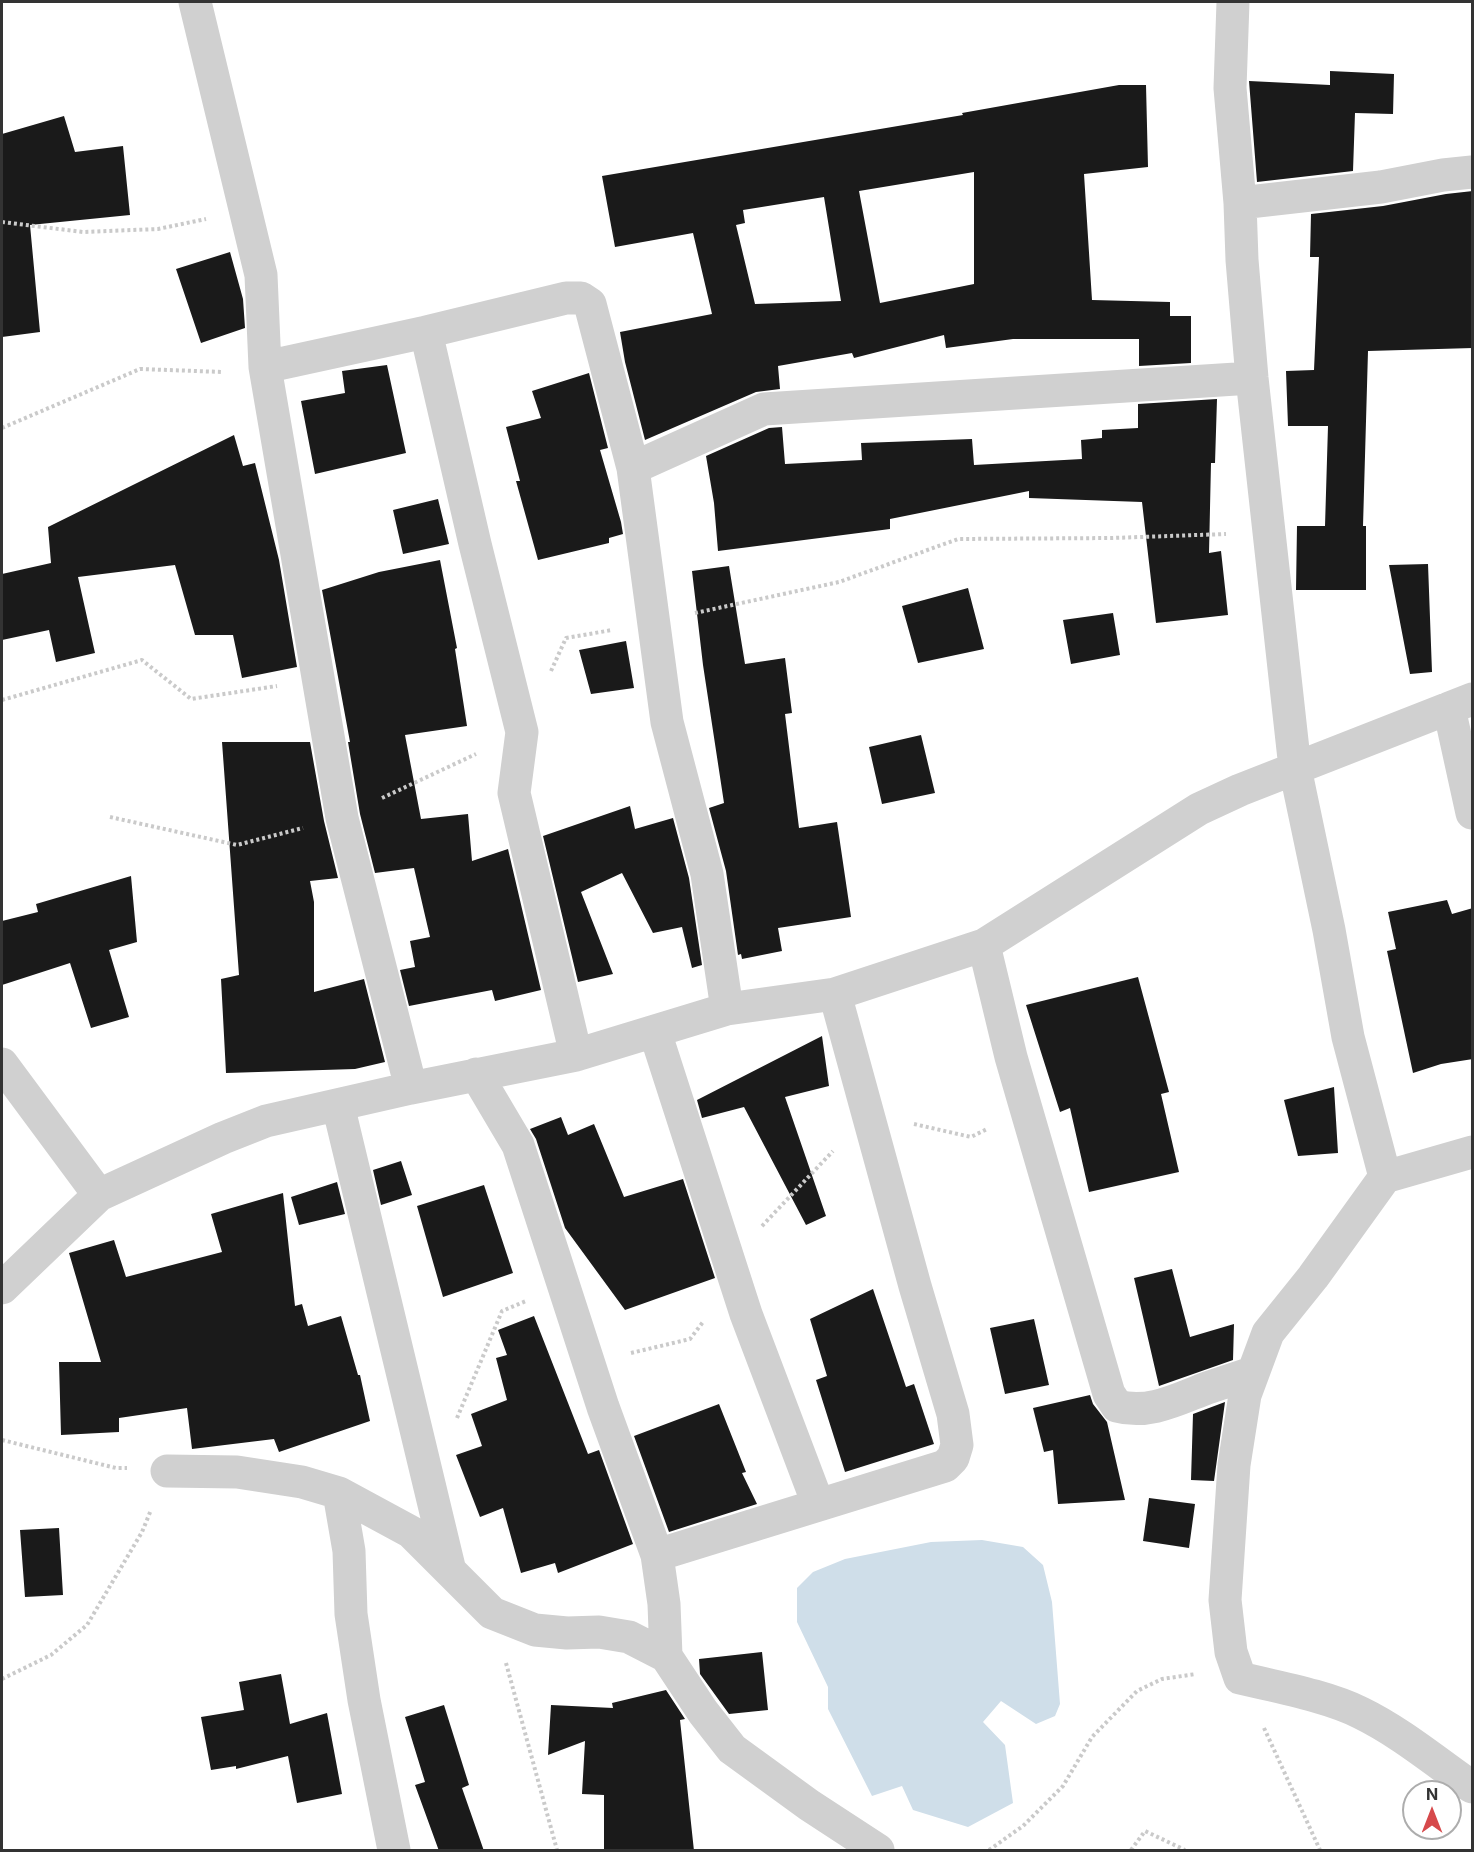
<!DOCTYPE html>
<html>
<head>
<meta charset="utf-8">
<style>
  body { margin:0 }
  #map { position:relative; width:1474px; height:1852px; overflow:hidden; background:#fff; font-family:Inter,sans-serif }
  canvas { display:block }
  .frame { position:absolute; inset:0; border:3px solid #333; pointer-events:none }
  .north { position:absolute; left:1402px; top:1780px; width:60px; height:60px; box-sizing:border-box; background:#fff; border:2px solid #adadad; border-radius:50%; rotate:0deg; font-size:16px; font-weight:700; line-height:24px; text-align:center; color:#333 }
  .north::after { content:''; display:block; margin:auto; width:21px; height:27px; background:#d6494b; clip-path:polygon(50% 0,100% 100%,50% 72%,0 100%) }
</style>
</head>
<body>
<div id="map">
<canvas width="1474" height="1852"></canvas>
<div class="frame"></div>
<div class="north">N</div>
</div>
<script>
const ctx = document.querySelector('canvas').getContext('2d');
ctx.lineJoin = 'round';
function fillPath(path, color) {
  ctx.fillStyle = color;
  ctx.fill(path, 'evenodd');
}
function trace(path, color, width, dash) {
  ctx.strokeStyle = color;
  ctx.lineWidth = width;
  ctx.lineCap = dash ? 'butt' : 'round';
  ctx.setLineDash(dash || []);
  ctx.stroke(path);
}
const water = new Path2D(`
  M 982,1540 L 1023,1547 L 1043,1565 L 1052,1602 L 1060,1704 L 1055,1716 L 1036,1724 L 1001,1701 L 983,1722 L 1005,1745 L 1013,1803 L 968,1827 L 913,1810 L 902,1786 L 872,1796 L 828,1709 L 828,1687 L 797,1622 L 797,1588 L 813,1572 L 845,1559 L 931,1542 Z`);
const building = new Path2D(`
  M 1330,71 L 1394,74 L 1393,114 L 1355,113 L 1353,171 L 1257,182 L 1249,81 L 1330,85 Z
  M 1119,85 L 1146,85 L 1148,167 L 1084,174 L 1092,300 L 1170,302 L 1170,316 L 1191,316 L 1191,363 L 1139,366 L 1139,339 L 1013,339 L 946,348 L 944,335 L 854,358 L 852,353 L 778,366 L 780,389 L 756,392 L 645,440 L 625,362 L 620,332 L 712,314 L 693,233 L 615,247 L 602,176 L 963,115 L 962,113 ZM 974,172 L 974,284 L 880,303 L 859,191 ZM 824,197 L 841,301 L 755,304 L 736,225 L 745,223 L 743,210 Z
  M 64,116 L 75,152 L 123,146 L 130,215 L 30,225 L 40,332 L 2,337 L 2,134 Z
  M 1473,191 L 1473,348 L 1368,351 L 1363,526 L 1366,526 L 1366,590 L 1296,590 L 1297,526 L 1325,526 L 1328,426 L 1288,426 L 1286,371 L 1314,370 L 1319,257 L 1310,257 L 1311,214 L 1383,206 L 1446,194 Z
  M 230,252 L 243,299 L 245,328 L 201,343 L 176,269 Z
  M 387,365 L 406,453 L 315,474 L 301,401 L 345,393 L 342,371 Z
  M 589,373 L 608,448 L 600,450 L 621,522 L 623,534 L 609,538 L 609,543 L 538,560 L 516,481 L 520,481 L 506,427 L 541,418 L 532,391 Z
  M 1217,399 L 1215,463 L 1211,463 L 1209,553 L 1221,551 L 1228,615 L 1156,623 L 1142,502 L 1029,498 L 1029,491 L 890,519 L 890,529 L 718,551 L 714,503 L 706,456 L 769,428 L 782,427 L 785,464 L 862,460 L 861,443 L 972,439 L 974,465 L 1082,459 L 1081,440 L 1102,438 L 1102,430 L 1138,428 L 1138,404 Z
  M 234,435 L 243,466 L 255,463 L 279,560 L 297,667 L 242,678 L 233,635 L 195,635 L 175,565 L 78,577 L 95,653 L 56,662 L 49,630 L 2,640 L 2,574 L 51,563 L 48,527 Z
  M 438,499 L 449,544 L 403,554 L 393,510 Z
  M 440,560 L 457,648 L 455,649 L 467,726 L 405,735 L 421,819 L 468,814 L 472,861 L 508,849 L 541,990 L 495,1001 L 492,990 L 409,1006 L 400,970 L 415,967 L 410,941 L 430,937 L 414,868 L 375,873 L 360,814 L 348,742 L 350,742 L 322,590 L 379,572 Z
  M 1428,564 L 1432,672 L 1410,674 L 1389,565 Z
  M 729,566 L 745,664 L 785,658 L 792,713 L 785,714 L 799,828 L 837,822 L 851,917 L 778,928 L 782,951 L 742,959 L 741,954 L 738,955 L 726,871 L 709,808 L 724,803 L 703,665 L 692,571 Z
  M 968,588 L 984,649 L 918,663 L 902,606 Z
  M 1113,613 L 1120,655 L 1071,664 L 1063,620 Z
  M 626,641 L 634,688 L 591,694 L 579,650 Z
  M 921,735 L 935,793 L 882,804 L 869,747 Z
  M 222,742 L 310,742 L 324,821 L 338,878 L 310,881 L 314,902 L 314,992 L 364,979 L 385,1062 L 355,1069 L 226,1073 L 221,979 L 239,975 Z
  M 630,806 L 635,829 L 673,818 L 689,878 L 702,965 L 692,968 L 682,927 L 653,933 L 622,873 L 581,892 L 613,974 L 578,982 L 543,836 Z
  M 131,876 L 137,942 L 109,950 L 129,1017 L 91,1028 L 70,963 L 2,985 L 2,921 L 38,912 L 36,904 Z
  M 1447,900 L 1452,914 L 1473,908 L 1473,1059 L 1441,1064 L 1413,1073 L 1387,951 L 1396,949 L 1388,912 Z
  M 1138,977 L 1169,1092 L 1161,1094 L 1179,1172 L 1089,1192 L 1070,1108 L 1060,1112 L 1026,1005 Z
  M 822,1036 L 829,1086 L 785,1097 L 826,1216 L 806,1225 L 744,1107 L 702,1118 L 697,1100 Z
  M 1334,1087 L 1338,1153 L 1298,1156 L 1284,1100 Z
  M 561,1117 L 568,1135 L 594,1124 L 624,1197 L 683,1179 L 715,1278 L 625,1310 L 565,1228 L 536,1139 L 530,1129 Z
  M 401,1161 L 412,1195 L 381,1205 L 373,1170 Z
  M 337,1182 L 345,1214 L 299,1225 L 291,1197 Z
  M 484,1185 L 513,1273 L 443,1297 L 417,1206 Z
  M 283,1193 L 295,1306 L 302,1304 L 308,1326 L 341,1316 L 358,1375 L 360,1375 L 370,1421 L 279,1452 L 274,1439 L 192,1449 L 187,1408 L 119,1418 L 119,1432 L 61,1435 L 59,1362 L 101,1362 L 69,1253 L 114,1240 L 126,1277 L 222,1252 L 211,1214 Z
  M 1172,1269 L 1190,1337 L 1234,1324 L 1233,1360 L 1159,1386 L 1134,1278 Z
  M 873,1289 L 906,1387 L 914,1384 L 934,1444 L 845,1472 L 816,1380 L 827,1376 L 810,1319 Z
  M 534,1316 L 588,1454 L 599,1450 L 633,1544 L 558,1573 L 555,1563 L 521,1573 L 503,1508 L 480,1517 L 456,1455 L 482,1446 L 471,1414 L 507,1400 L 496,1358 L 507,1355 L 498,1330 Z
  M 1034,1319 L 1049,1385 L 1005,1394 L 990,1328 Z
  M 1090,1395 L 1093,1404 L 1107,1422 L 1125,1500 L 1058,1504 L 1053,1450 L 1044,1452 L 1033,1408 Z
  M 1225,1402 L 1214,1481 L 1191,1480 L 1193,1414 Z
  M 719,1404 L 746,1472 L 742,1473 L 757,1504 L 669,1532 L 634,1436 Z
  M 1149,1498 L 1195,1504 L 1189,1548 L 1143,1541 Z
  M 59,1528 L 63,1595 L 25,1597 L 20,1530 Z
  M 762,1652 L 768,1710 L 729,1714 L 700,1674 L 699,1659 Z
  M 281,1674 L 290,1724 L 327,1713 L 342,1794 L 297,1803 L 288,1756 L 236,1769 L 236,1766 L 211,1770 L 201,1717 L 244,1710 L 239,1682 Z
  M 666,1690 L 685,1719 L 680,1720 L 694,1851 L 604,1851 L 604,1795 L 582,1794 L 585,1741 L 548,1755 L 551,1705 L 613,1708 L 612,1703 Z
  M 444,1705 L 469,1785 L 462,1788 L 484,1851 L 439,1851 L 415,1785 L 425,1782 L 405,1717 Z`);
const path = new Path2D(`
  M 2,222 L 83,232 L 158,229 L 206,219
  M 2,428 L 140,369 L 223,372
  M 695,613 L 839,582 L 958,539 L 1112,538 L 1226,534
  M 551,671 L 566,638 L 612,630
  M 2,700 L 142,660 L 191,699 L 277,686
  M 382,798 L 476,754
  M 110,817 L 237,845 L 303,828
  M 914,1124 L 971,1137 L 987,1129
  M 762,1226 L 833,1151
  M 631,1353 L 690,1339 L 703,1322
  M 457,1418 L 502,1311 L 526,1301
  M 2,1440 L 116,1468 L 127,1468
  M 506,1663 L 557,1850
  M 2,1679 L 51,1655 L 87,1625 L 142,1532 L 151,1510
  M 1264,1728 L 1320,1850
  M 989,1850 L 1023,1826 L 1063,1786 L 1092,1737 L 1137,1691 L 1162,1679 L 1196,1674
  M 1131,1850 L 1145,1831 L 1185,1850`);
const minor = new Path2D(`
  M 195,2 L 261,275 L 265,367 L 342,818 L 411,1088
  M 1233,2 L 1230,88 L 1240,203 L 1242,260 L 1252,378 L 1295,768 L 1329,930 L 1348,1037 L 1385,1177
  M 1240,203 L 1381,187 L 1443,175 L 1472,172
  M 426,332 L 566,298 L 581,298 L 590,304 L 633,468 L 764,409 L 1252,378
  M 265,367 L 426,332 L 475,544 L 522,732 L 514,793 L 576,1055
  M 633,468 L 667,722 L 707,874 L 727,1009
  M 1449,708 L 1472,813
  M 984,945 L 1011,1057 L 1109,1394 L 1117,1406 C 1149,1415 1178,1399 1207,1388 C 1222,1383 1237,1378 1252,1373
  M 655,1032 L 746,1314 L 818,1504
  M 2,1064 L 99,1195
  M 476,1074 L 518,1145 L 603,1407 L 657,1555 L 664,1604 L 666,1656
  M 338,1105 L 450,1571
  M 1472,1152 L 1385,1177 L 1313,1277 L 1268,1333 L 1245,1395 L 1234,1465 L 1225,1600 L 1231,1652 L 1240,1678 C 1277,1687 1327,1696 1361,1713 C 1400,1732 1436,1762 1472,1787
  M 2,1288 L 99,1195 L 223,1138 L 266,1121 L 411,1088 L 576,1055 L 727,1009 L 835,994 L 984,945 L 1199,809 L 1240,790 L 1472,699
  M 167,1471 L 237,1472 L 302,1482 L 339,1493 L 349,1551 L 351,1614 L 364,1700 L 394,1850
  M 339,1493 L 411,1532 L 492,1613 L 535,1630 L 567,1633 L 599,1632 L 629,1637 L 666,1656 L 703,1712 L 732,1749 L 809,1805 L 878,1850
  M 657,1555 L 945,1466 L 953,1458 L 957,1445 L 953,1414 L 915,1286 L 835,994`);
fillPath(water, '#cfdee9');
fillPath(building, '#1a1a1a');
trace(path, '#cacaca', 4, [3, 3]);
trace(minor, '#d0d0d0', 33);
</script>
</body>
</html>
